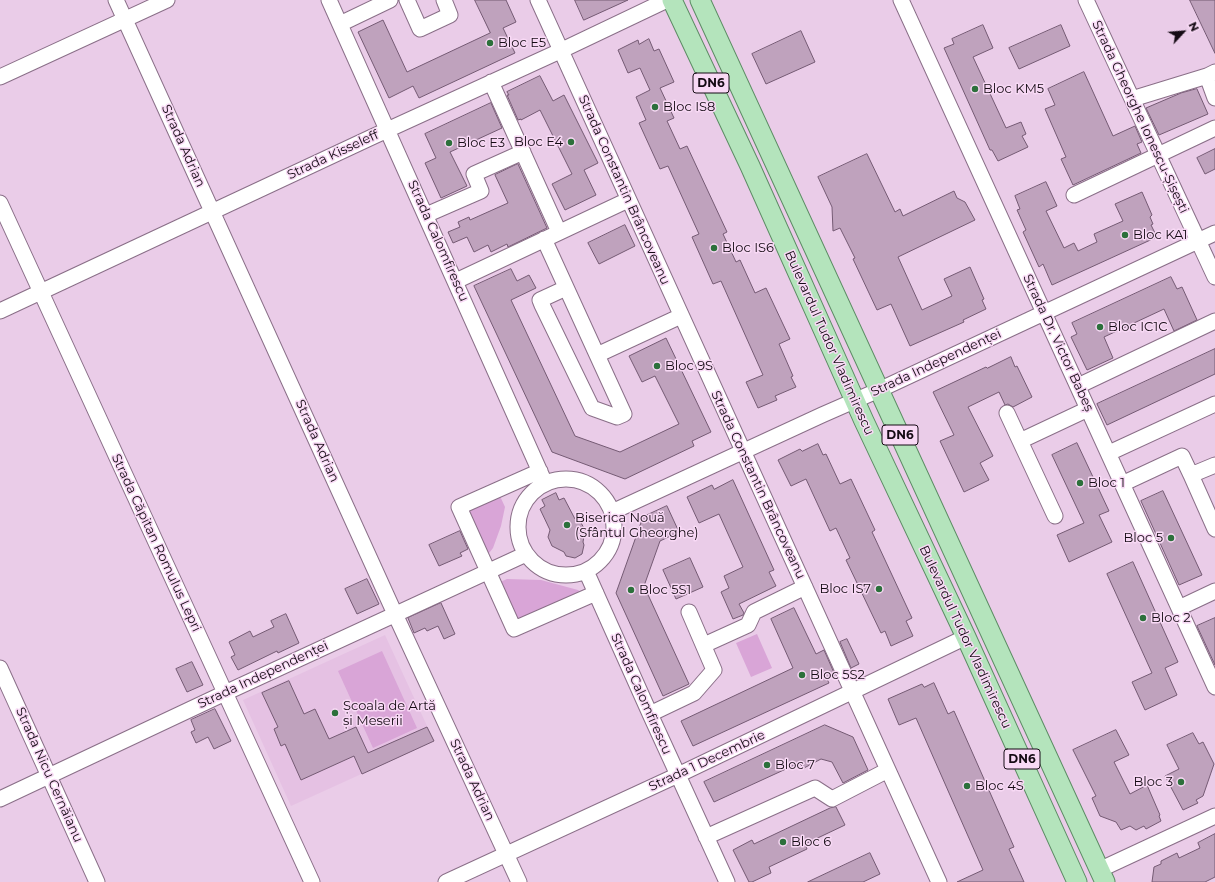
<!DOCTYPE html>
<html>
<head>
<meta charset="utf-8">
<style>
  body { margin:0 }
  #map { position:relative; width:1215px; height:882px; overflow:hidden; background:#eacce8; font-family:Montserrat,sans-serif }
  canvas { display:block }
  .north { position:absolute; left:1163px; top:12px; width:40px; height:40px; -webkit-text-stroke:3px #f8d9f5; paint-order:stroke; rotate:64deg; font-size:11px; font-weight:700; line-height:16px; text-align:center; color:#150b14 }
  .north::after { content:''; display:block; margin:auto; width:14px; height:18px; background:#150b14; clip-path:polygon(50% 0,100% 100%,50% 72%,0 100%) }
</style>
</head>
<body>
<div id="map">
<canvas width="1215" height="882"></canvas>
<div class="north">N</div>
</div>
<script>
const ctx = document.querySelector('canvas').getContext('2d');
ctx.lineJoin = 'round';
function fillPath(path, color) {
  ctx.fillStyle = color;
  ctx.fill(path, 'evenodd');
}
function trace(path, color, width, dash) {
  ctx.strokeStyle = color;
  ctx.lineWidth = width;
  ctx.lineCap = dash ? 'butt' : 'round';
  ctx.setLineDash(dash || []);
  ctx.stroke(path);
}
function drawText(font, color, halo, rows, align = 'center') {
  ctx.font = font + ' Montserrat,sans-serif';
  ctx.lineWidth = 3;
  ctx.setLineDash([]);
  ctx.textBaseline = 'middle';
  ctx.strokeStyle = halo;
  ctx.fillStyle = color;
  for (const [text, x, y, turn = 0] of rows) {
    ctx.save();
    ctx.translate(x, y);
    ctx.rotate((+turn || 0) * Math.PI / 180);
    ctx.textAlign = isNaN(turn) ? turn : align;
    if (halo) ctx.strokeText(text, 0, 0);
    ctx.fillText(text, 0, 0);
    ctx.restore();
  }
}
const built = new Path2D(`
  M 385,635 L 434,741 L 291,806 L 243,700 Z`);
const green = new Path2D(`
  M 499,494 L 505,507 L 501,526 L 493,548 L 486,557 L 468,515 L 473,506 Z
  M 507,579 L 541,580 L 578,590 L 582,593 L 516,623 L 498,583 Z
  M 757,634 L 772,668 L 751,677 L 736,643 Z
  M 382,651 L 417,728 L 373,748 L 338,671 Z`);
const building = new Path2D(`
  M 475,0 L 506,0 L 516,22 L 503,28 L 515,53 L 419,98 L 413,86 L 389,98 L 358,32 L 383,20 L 407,72 L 490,33 Z
  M 575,0 L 628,0 L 584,20 Z
  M 1190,0 L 1215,0 L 1215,53 Z
  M 983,25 L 993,48 L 973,57 L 1006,128 L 1021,122 L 1026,134 L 1022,136 L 1028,147 L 998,161 L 992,150 L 990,150 L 944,48 L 954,44 L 952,39 Z
  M 1061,25 L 1070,46 L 1019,69 L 1009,48 Z
  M 801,31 L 815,62 L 766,84 L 752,54 Z
  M 649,39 L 654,51 L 659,49 L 674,82 L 660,88 L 674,118 L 667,121 L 680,149 L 687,146 L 727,232 L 723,234 L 736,262 L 740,260 L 755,293 L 766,288 L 790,339 L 779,344 L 793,376 L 791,377 L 796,387 L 775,396 L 777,400 L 758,408 L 746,382 L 763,375 L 721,281 L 713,284 L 692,237 L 699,234 L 668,166 L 660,169 L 639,123 L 646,120 L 636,97 L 650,90 L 640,68 L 628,73 L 618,50 L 638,40 L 639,44 Z
  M 1084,72 L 1113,136 L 1135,126 L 1142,142 L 1137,144 L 1141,153 L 1073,185 L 1061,159 L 1066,157 L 1045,109 L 1055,105 L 1048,89 Z
  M 540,76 L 553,101 L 564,95 L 598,163 L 584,170 L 596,195 L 565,210 L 552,184 L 572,174 L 540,110 L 521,120 L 521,119 L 518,120 L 507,95 L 509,95 L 507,92 Z
  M 1197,89 L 1208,114 L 1159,135 L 1146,108 L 1181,93 Z
  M 491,103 L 502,128 L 450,152 L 467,186 L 441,198 L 425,163 L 436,158 L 425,134 Z
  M 1215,149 L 1215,169 L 1205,174 L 1197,158 Z
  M 867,154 L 895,212 L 900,209 L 903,216 L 954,191 L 957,198 L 965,202 L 975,220 L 898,257 L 922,310 L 952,296 L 944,279 L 970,267 L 984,299 L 982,300 L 986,309 L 963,320 L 964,322 L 910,346 L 891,304 L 877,310 L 853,259 L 855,258 L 840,228 L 833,231 L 832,207 L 818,177 Z
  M 518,164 L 547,228 L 508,247 L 507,244 L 491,252 L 488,245 L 474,252 L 467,237 L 453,243 L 448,232 L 460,227 L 458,222 L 469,217 L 470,220 L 508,203 L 495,175 Z
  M 1046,182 L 1057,206 L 1046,211 L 1064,248 L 1074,243 L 1078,251 L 1097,242 L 1094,234 L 1123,221 L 1115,204 L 1142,192 L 1152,215 L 1150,217 L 1153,224 L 1151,225 L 1157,237 L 1052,285 L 1043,264 L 1039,267 L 1023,232 L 1026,230 L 1017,210 L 1020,209 L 1015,196 Z
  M 625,225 L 635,246 L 599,264 L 588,243 Z
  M 511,269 L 517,281 L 529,275 L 536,288 L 511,300 L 575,436 L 620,452 L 679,424 L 655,376 L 642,382 L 629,356 L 666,338 L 711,432 L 692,441 L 694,446 L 625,479 L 552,452 L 474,286 Z
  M 1171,277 L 1177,289 L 1182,287 L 1197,320 L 1174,331 L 1164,309 L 1104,337 L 1113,358 L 1087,370 L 1071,337 L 1077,334 L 1072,323 Z
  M 1215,349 L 1215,374 L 1107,425 L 1097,404 Z
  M 1011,357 L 1015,367 L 1017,366 L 1032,397 L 1013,407 L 1008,404 L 1005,405 L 999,392 L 968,407 L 993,456 L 980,463 L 989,480 L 964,492 L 940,441 L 954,435 L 933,392 L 986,367 L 987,368 Z
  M 1077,443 L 1109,511 L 1099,515 L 1112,542 L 1069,562 L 1057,535 L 1084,523 L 1052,455 Z
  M 818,444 L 823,455 L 826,454 L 840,484 L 851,479 L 875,530 L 872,532 L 912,618 L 906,621 L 913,636 L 891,646 L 885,631 L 881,633 L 846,560 L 850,558 L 836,528 L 830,531 L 806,479 L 791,486 L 778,460 L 800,449 L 802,451 Z
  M 733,480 L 774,570 L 769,572 L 776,586 L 739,604 L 744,613 L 743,615 L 733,619 L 721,592 L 729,588 L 724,576 L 743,567 L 719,514 L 699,523 L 687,497 L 712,485 L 714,489 Z
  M 1163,491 L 1202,575 L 1179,585 L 1141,501 Z
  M 556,493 L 559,500 L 564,498 L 575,519 L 580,521 L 585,530 L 583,542 L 584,545 L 582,554 L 575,558 L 566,556 L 564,552 L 552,546 L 548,537 L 550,530 L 540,509 L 545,506 L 542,500 Z
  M 667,506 L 679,532 L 660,541 L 644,586 L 689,684 L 663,696 L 616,593 L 643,517 Z
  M 460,531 L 468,549 L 460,553 L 462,556 L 439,566 L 429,545 Z
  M 690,558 L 703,587 L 676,599 L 663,570 Z
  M 1133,562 L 1178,662 L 1165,668 L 1177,695 L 1145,710 L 1132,682 L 1152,673 L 1107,574 Z
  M 367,579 L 379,604 L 357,614 L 345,589 Z
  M 441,603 L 455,634 L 444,639 L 438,626 L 427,631 L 425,628 L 414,633 L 408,618 Z
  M 794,608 L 816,654 L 824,650 L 835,675 L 827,679 L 829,683 L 693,746 L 681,721 L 793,668 L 771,619 Z
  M 286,614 L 299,643 L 278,653 L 277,651 L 238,670 L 231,657 L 235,655 L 229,642 L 250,631 L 253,637 L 274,627 L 271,621 Z
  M 1215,618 L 1215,665 L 1197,626 Z
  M 847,639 L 859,664 L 851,668 L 840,642 Z
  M 192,662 L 203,685 L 187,692 L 176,669 Z
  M 289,681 L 304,714 L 315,709 L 329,739 L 356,727 L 368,753 L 427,727 L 434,741 L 362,774 L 354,756 L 301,780 L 285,744 L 281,746 L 274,729 L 278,727 L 262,693 Z
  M 934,683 L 948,714 L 954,711 L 1014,847 L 1009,849 L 1024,882 L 957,882 L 983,870 L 916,718 L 899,725 L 888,699 L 922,684 L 924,687 Z
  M 215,709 L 231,741 L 214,749 L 208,737 L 196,743 L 191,732 L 195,730 L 191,720 Z
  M 825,725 L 853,737 L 868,770 L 843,783 L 832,762 L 821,759 L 804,768 L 799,763 L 714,802 L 704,782 Z
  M 1116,730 L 1129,755 L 1114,762 L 1130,794 L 1147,785 L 1160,815 L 1159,816 L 1161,821 L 1146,829 L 1144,826 L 1136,830 L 1130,826 L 1121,830 L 1116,822 L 1100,816 L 1092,798 L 1096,796 L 1073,750 Z
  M 1193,733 L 1199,744 L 1203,742 L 1214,764 L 1203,796 L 1196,800 L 1198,803 L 1183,810 L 1165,776 L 1179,769 L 1167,745 Z
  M 836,807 L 845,825 L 805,844 L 807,849 L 769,867 L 771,873 L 752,882 L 749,882 L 733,850 L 752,840 L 754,844 L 830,808 Z
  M 1215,834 L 1215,877 L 1205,882 L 1152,882 L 1154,867 L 1161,864 L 1161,861 L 1177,853 L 1179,858 L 1200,848 L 1198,843 Z
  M 870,853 L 880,874 L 863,882 L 808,882 Z`);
const minor = new Path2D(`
  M 116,0 L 395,614 L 519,882
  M 329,0 L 545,483
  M 407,0 L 420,29 L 450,15 L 444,0
  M 538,0 L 939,882
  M 901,0 L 1215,687
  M 1086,0 L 1215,277
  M 340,24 L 390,0
  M 1207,76 L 1215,98
  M 0,77 L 167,0
  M 491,82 L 559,232
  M 1132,99 L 1207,76 L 1215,72
  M 1074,195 L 1215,128
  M 0,203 L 312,882
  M 426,215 L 481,191 L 474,174 L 523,152
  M 544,239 L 597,355 L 681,316
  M 456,281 L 628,200
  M 566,288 L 540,300 L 542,305 L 592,408 L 617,417 L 624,414 L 597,355
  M 0,311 L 372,137 L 560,51 L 667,0
  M 1078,386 L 1215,321
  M 1007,413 L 1020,441
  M 1109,453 L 1215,404
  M 540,471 L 459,507 L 514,629 L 596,593
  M 1191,475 L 1215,529
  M518 527a48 48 0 1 1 96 0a48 48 0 1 1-96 0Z
  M 1122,484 L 1182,456 L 1191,475 L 1215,465
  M 612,512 L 822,415 L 879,390 L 1215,233
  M 1055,516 L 1020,441 L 1088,409
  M 586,571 L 650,714 L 727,882
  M 1179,608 L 1215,591
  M 704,645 L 748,625 L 754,612 L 805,587
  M 0,668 L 97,882
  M 650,714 L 694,693 L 714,670 L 689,612
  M 0,799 L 225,693 L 526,554
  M 706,837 L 815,788 L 832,799 L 888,770
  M 1099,870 L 1215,816
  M 446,882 L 678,775 L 966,637`);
const major = new Path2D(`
  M 672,0 L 750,166 L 864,421 L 966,637 L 1077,882
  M 700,0 L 1105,882`);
const markers = [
  [490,43,4,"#2c703b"],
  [975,89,4,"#2c703b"],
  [655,107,4,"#2c703b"],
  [571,142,4,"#2c703b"],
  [449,143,4,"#2c703b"],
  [1125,235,4,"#2c703b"],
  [714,248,4,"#2c703b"],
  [1100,327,4,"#2c703b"],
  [657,366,4,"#2c703b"],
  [1080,483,4,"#2c703b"],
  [567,525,4,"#2c703b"],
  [1171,538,4,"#2c703b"],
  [879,589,4,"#2c703b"],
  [631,590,4,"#2c703b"],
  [1143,618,4,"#2c703b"],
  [802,675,4,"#2c703b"],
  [335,713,4,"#2c703b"],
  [767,765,4,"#2c703b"],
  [1181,782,4,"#2c703b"],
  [967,786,4,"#2c703b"],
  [783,842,4,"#2c703b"]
];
const shields = [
  [711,83,36],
  [900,435,36],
  [1022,759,36]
];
const shieldNames = [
  ["DN6",711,83],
  ["DN6",900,435],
  ["DN6",1022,759]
];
const poiNames = [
  ["Bloc E5",498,43],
  ["Bloc KM5",983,89],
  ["Bloc IS8",663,107],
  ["Bloc E4",563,142,"right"],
  ["Bloc E3",457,143],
  ["Bloc KA1",1133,235],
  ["Bloc IS6",722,248],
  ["Bloc IC1C",1108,327],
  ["Bloc 9S",665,366],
  ["Bloc 1",1088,483],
  ["Biserica Nouă",575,518],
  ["(Sfântul Gheorghe)",575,533],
  ["Bloc 5",1163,538,"right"],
  ["Bloc IS7",871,589,"right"],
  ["Bloc 5S1",639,590],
  ["Bloc 2",1151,618],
  ["Bloc 5S2",810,675],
  ["Școala de Artă",343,706],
  ["și Meserii",343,721],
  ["Bloc 7",775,765],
  ["Bloc 3",1173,782,"right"],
  ["Bloc 4S",975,786],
  ["Bloc 6",791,842]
];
const streetNames = [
  ["Strada Gheorghe Ionescu-Șișești",1140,117,65],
  ["Strada Adrian",183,146,66],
  ["Strada Kisseleff",333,155,-25],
  ["Strada Constantin Brâncoveanu",624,190,66],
  ["Strada Calomfirescu",438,241,66],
  ["Bulevardul Tudor Vladimirescu",829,343,66],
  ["Strada Dr. Victor Babeș",1058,343,65],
  ["Strada Independenței",936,363,-25],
  ["Strada Adrian",317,441,66],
  ["Strada Constantin Brâncoveanu",758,485,65],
  ["Strada Căpitan Romulus Lepri",156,543,65],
  ["Bulevardul Tudor Vladimirescu",965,637,65],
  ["Strada Independenței",263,675,-25],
  ["Strada Calomfirescu",641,694,66],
  ["Strada 1 Decembrie",707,761,-25],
  ["Strada Nicu Cernăianu",49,775,66],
  ["Strada Adrian",472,780,65]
];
fillPath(built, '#e5c1e3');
fillPath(green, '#d9a5d7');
fillPath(building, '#bfa2bd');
trace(building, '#745a73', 1);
trace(minor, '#8a6f88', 17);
trace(major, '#5c8c64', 21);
trace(minor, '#fff', 15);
trace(major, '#b4e4bc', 19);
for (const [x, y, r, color] of markers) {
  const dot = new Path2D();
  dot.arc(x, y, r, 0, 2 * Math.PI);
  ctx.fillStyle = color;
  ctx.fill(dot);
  trace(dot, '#f8d9f5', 1.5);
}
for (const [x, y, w] of shields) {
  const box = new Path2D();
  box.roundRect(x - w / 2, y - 10, w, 20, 3);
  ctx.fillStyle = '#f8d9f5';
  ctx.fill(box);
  trace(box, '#150b14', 1);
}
drawText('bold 12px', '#150b14', null, shieldNames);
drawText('13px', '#150b14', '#f8d9f5', poiNames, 'left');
drawText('13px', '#150b14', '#f8d9f5', streetNames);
</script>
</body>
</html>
